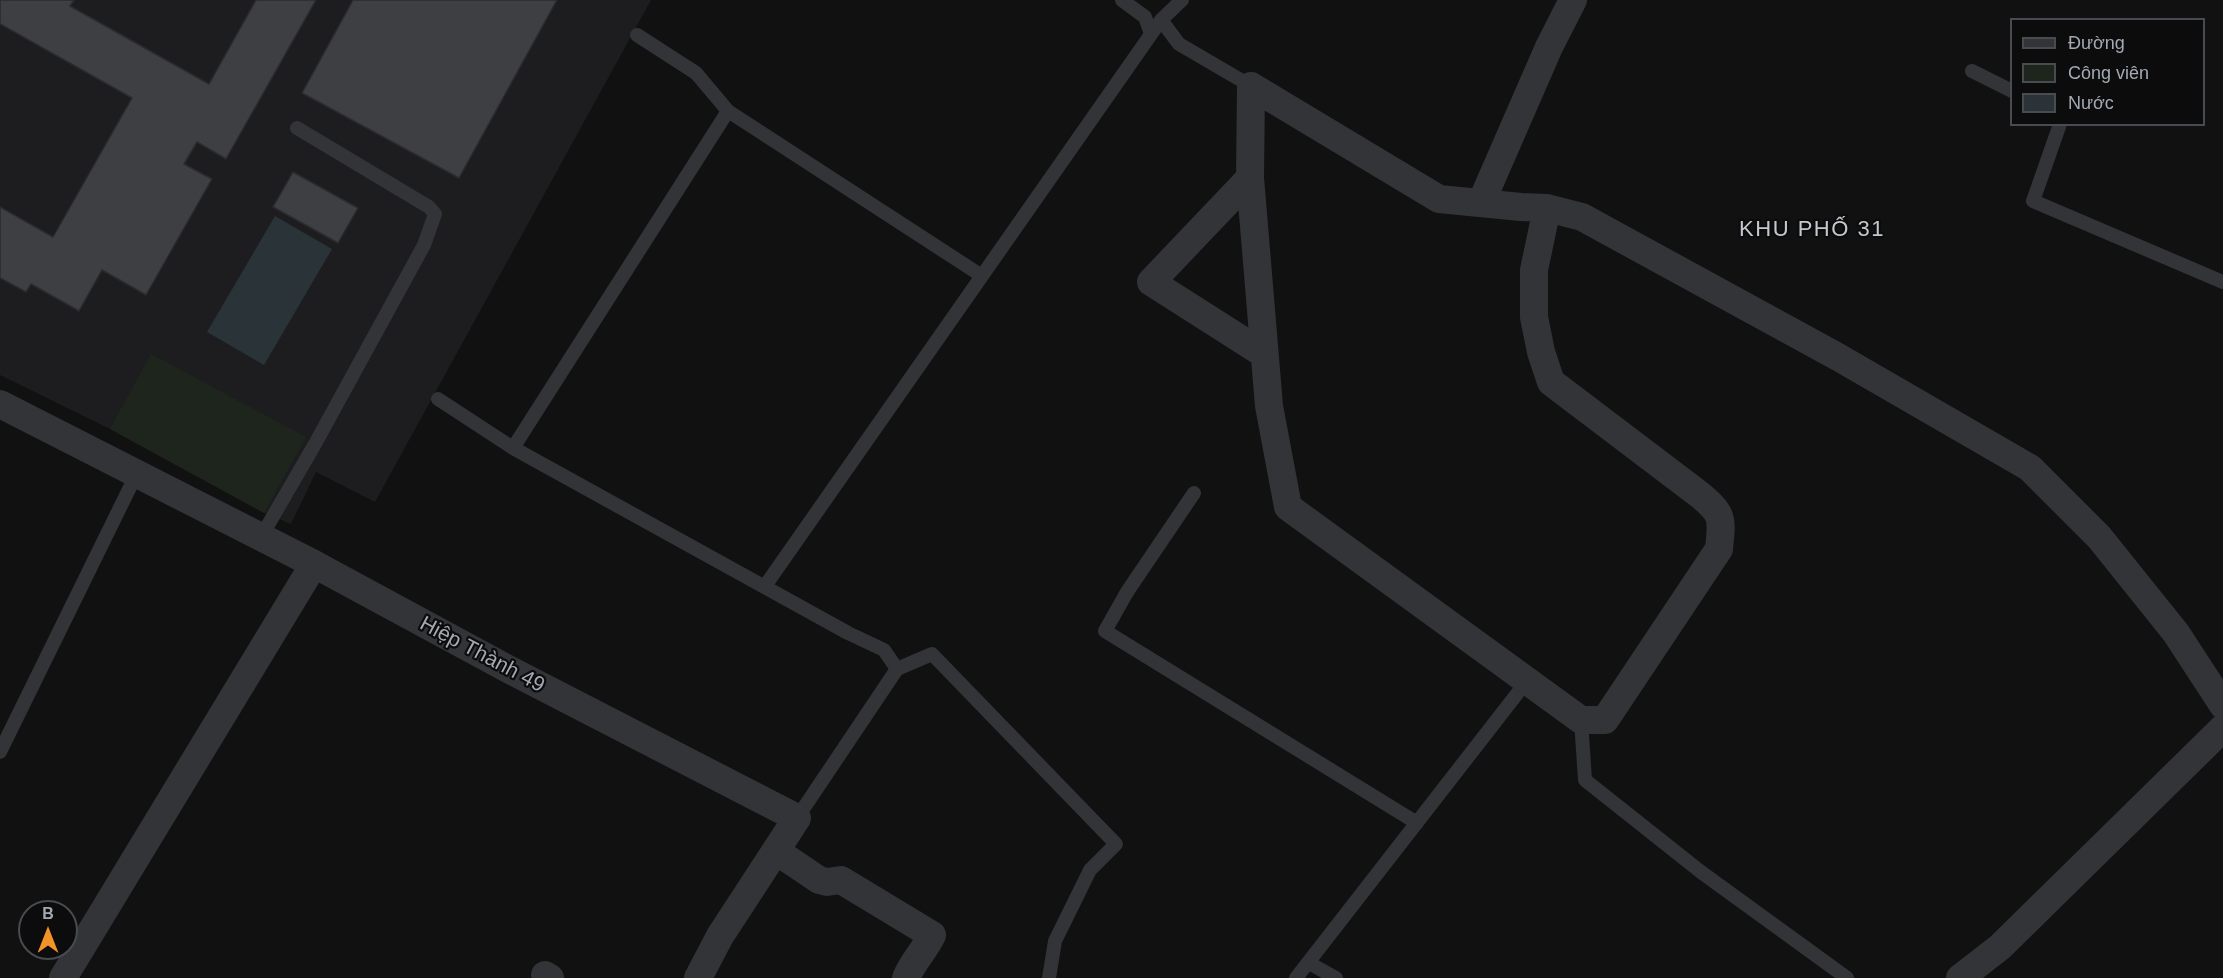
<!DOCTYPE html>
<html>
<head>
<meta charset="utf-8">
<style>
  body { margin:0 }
  #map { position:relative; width:2223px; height:978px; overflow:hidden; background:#111112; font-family:Arial,sans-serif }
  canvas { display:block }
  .legend { position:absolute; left:2010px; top:18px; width:195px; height:108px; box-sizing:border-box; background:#0c0c0d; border:2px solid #484b4f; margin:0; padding:8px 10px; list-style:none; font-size:18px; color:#a2aab3 }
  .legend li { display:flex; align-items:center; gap:12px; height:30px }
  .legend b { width:30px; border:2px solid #484b4f }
  .north { position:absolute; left:18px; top:900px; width:60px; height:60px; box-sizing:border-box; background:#0c0c0d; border:2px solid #484b4f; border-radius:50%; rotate:0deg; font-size:16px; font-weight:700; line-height:24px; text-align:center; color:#a2aab3 }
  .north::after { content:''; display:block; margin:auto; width:21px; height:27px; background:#f2932a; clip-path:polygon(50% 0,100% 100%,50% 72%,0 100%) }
</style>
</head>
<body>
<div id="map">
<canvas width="2223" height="978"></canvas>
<ul class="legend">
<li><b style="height:8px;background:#323437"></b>Đường</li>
<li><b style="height:16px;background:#1d251d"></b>Công viên</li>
<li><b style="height:16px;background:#293338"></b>Nước</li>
</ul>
<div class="north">B</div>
</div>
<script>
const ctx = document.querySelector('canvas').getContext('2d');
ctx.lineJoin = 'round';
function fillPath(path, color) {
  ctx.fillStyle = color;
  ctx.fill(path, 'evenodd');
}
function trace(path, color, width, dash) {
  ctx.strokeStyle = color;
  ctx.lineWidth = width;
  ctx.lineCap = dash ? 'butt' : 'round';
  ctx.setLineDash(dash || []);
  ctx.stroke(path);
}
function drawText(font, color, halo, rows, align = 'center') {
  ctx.font = font + ' Arial,sans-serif';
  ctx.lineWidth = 4.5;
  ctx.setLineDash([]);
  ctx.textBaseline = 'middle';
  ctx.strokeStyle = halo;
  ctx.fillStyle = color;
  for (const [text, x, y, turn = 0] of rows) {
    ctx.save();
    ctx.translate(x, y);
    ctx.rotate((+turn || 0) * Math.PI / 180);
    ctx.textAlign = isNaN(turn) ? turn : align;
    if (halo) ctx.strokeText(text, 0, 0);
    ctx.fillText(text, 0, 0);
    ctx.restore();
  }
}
const built = new Path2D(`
  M 0,0 L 651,0 L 375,502 L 316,472 L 291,524 L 264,513 L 110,429 L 0,375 Z`);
const green = new Path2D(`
  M 151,354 L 306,437 L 264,513 L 110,429 Z`);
const water = new Path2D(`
  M 275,216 L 332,249 L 264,365 L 207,332 Z`);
const building = new Path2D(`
  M 0,0 L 74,0 L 70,6 L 209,84 L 256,0 L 316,0 L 226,159 L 197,142 L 184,164 L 212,179 L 146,295 L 102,270 L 79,311 L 31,284 L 26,292 L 0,278 L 0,207 L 53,237 L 132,98 L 0,24 Z
  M 353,0 L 557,0 L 459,178 L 302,93 Z
  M 293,172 L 358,208 L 338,243 L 273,207 Z`);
const lane = new Path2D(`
  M 1122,0 L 1145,17 L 1151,34
  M 1161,20 L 1179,44 L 1251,86
  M 637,35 L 696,73 L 728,111
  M 1972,71 L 2012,91
  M 2060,124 L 2033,201 L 2223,282
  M 438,399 L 513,448 L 848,633 L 884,650 L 897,669
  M 513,448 L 728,111 L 982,276
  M 1194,493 L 1127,592 L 1105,631 L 1417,823
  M 261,537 L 315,444 L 424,245 L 435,214 L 429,207 L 297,128
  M 765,586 L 1161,20 L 1182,0
  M 1581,720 L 1585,780 L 1701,872 L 1847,978
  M 0,752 L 136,475
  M 797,818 L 897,669 L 932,654 L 1116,844 L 1090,870 L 1055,941 L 1049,978
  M 1309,963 L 1336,978
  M 1296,978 L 1527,681`);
const street = new Path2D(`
  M 1251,86 L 1250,178 L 1269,406 L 1288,507 L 1581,720 L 1605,720 L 1719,549 C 1722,519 1724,515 1700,495 L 1551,382 L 1541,352 L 1534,317 L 1534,270 L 1547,208
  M 1251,86 L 1439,199 L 1521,207 L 1547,208 L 1582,217 L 1838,357 L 2030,468 L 2099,537 L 2176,633 L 2223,705
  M 1250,178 L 1151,282 L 1264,354
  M 1481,203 L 1549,47 L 1573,0
  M 0,404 L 314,564 L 508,669 L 797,818 L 720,936 L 698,978
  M 776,851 L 819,880 L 827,882 L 841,880 L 932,935 C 925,950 913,961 906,978
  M 545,975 L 550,978
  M 63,978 L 314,564
  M 1960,978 L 2000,947 L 2223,728`);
const streetNames = [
  ["Hiệp Thành 49",482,655,28]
];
const neighbourhoodNames = [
  ["KHU PHỐ 31",1812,230]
];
fillPath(built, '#1d1d1f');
fillPath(green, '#1d251d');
fillPath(water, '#293338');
fillPath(building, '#3d3f42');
trace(building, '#2b2b2e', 1.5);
trace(lane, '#323437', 14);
trace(street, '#323437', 28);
drawText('21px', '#a2aab3', '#0c0c0d', streetNames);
ctx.letterSpacing = '1.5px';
drawText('22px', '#c3c8cf', '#0c0c0d', neighbourhoodNames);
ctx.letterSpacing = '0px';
</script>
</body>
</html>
